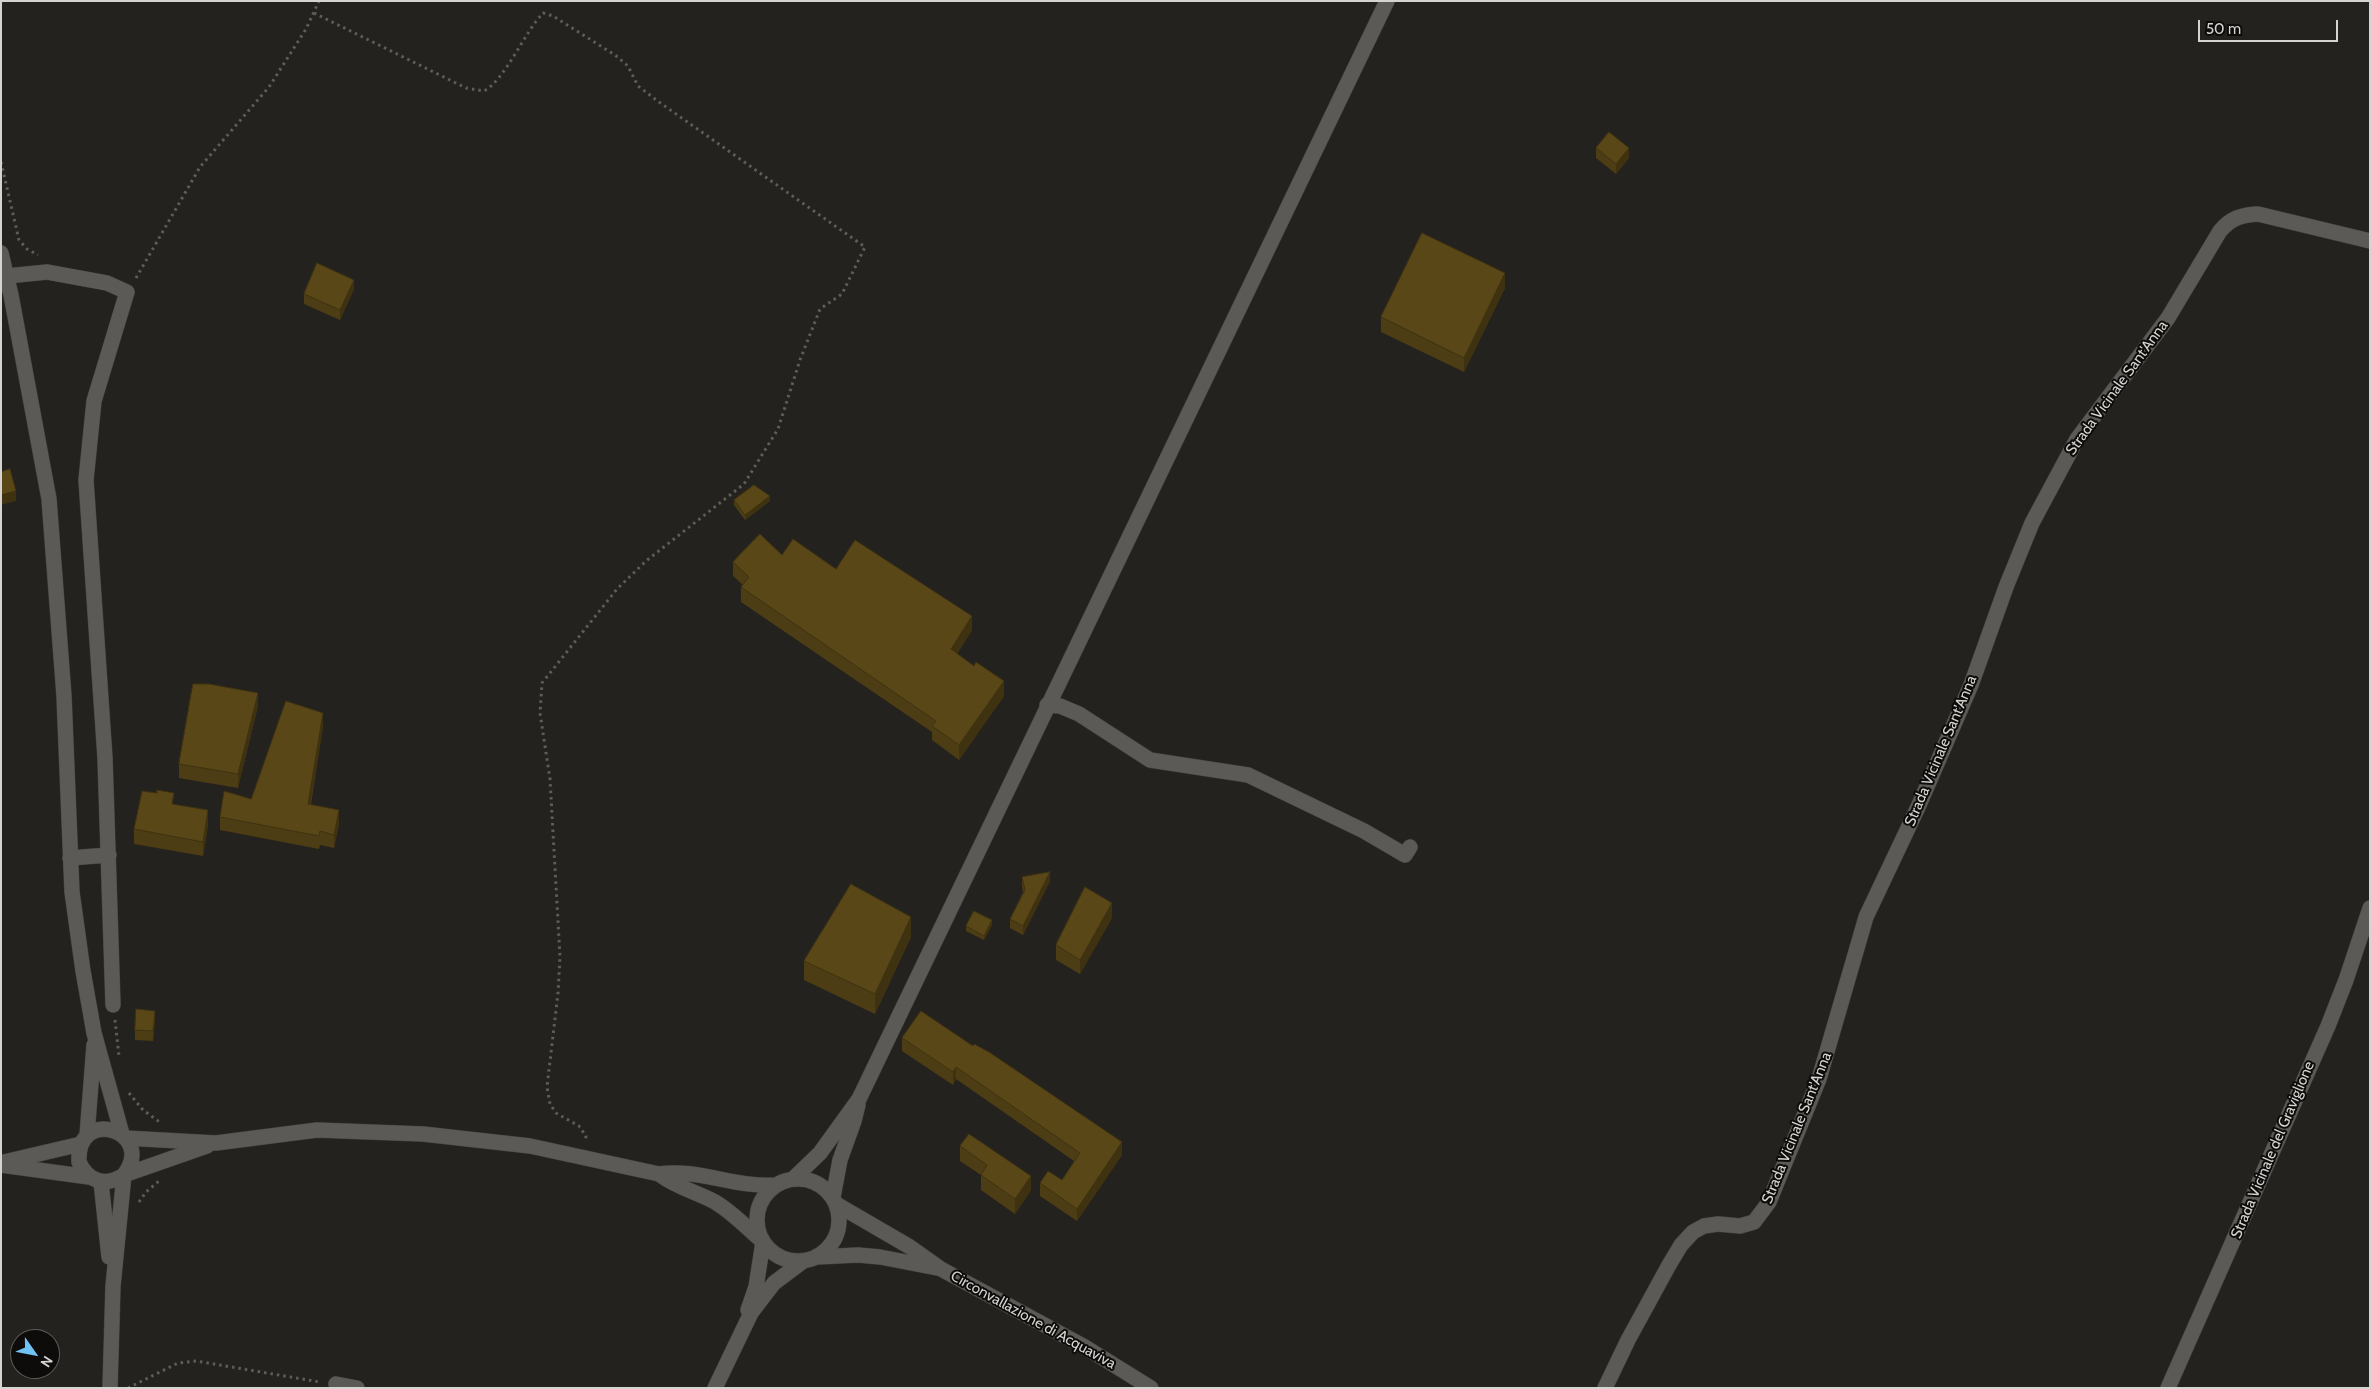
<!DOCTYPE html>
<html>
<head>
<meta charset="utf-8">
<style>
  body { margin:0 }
  #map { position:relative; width:2371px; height:1389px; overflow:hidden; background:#24221f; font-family:Cabin,sans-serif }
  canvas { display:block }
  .frame { position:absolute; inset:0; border:2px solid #d5d4d1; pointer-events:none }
  .north { position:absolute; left:10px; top:1329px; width:50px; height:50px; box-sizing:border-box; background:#0d0c0a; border:1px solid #5d5c5a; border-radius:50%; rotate:123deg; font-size:14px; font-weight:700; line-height:20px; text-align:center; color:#d5d4d1 }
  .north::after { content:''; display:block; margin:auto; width:18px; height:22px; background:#70c1f4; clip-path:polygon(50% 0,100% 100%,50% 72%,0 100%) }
  .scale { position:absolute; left:2198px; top:20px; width:140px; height:22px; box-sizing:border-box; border:2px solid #d5d4d1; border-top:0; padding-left:6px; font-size:15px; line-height:18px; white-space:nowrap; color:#d5d4d1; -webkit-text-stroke:4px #0d0c0a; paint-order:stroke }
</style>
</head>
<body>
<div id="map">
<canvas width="2371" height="1389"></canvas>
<div class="frame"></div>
<div class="north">N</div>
<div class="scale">50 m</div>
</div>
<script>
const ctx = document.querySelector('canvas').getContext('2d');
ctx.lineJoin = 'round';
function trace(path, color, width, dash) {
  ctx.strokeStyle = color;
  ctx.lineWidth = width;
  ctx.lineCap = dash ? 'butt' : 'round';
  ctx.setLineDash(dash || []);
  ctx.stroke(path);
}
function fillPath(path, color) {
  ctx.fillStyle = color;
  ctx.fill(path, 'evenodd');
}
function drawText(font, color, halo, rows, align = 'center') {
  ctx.font = font + ' Cabin,sans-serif';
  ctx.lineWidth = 4;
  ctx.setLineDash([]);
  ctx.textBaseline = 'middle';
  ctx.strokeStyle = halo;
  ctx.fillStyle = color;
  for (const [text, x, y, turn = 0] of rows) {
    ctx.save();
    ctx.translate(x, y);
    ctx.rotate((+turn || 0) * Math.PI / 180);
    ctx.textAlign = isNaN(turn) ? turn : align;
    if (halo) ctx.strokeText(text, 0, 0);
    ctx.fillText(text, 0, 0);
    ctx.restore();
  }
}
const path = new Path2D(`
  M 314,13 L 466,88 L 484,91 C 505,80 524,33 543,13 L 553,16 L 615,55 L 628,66 L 638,86 L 659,102 L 865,247 L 842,294 L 820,309 L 800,360 L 778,429 L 744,484 L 646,561 L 617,589 L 542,683 L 540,713 L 550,779 L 560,957 L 558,993 L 547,1087 L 550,1104 L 556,1113 L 579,1126 L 586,1136 L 585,1142
  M 1,162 L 19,240 L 27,249 L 38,255
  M 136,278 L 200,167 L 269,87 L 306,29 L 319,1
  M 115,1020 L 119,1056
  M 129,1093 L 143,1110 L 161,1123
  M 139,1202 L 146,1192 L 159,1181
  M 128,1388 L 178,1363 L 196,1361 L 320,1382`);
const street = new Path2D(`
  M 7,276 L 47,272 L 107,283 L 127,292 L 94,401 L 86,480 L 105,758 L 113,1005
  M 1047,705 L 1060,706 L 1079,714 L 1150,760 L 1248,775 L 1364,831 L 1405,855 L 1410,847
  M 70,858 L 109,855
  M 101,1182 L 109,1257
  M 336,1384 L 357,1388
  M 110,1388 L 113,1286 L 124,1175
  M 1605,1388 L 1628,1340 L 1669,1265 L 1681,1245 L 1693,1232 L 1704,1226 L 1718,1224 L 1740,1226 L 1754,1222 L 1769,1202 L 1819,1079 L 1866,917 L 1919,805 L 1971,685 L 2006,587 L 2032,523 L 2077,439 L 2168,318 L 2220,231 C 2231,218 2241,215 2258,214 L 2370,241
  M 2168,1388 L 2328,1026 L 2346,980 L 2370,908`);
const secondary = new Path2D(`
  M 1,253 L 11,295 L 49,499 L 64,696 L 72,892 L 83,971 L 94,1033 L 122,1134
  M 87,1135 L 94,1045
  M 125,1138 L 216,1143 L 317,1130 L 423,1134 L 530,1146 L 659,1174 C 698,1168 735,1188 776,1185
  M 4,1162 L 81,1144
  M 1,1165 L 89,1177
  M 659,1174 C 677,1188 695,1191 715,1202 C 732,1212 746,1227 761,1240
  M 124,1175 C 157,1131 76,1105 79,1162 C 88,1182 106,1187 124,1175 L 207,1146
  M757 1220a41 41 0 1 1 82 0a41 41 0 1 1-82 0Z
  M 793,1179 L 820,1153 L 859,1099 L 1387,1
  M 833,1197 L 840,1160 L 854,1121 L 858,1105
  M 836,1204 L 910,1247 L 941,1269 L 1085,1347 L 1151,1388
  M 817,1257 L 858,1255 L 880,1257 L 937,1268
  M 748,1310 L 756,1287 L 763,1242
  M 715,1388 L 751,1313 L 774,1283 L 802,1262`);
const wall = new Path2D(`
  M 1596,148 L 1629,158 L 1616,174 L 1596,158 Z
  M 1505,288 L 1464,372 L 1381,332 L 1381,317 Z
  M 354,289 L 340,320 L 304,304 L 304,294 Z
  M 734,500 L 770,501 L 745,520 L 734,505 Z
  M 782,555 L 836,569 L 972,630 L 957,654 L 1004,696 L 959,760 L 932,740 L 932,732 L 741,602 L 741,587 L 743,585 L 733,576 L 733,562 Z
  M 258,706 L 238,788 L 179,778 L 179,764 Z
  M 323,726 L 311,804 L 339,824 L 334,848 L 320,845 L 319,849 L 220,830 L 220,817 L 251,799 Z
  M 174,804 L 208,825 L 203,856 L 134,844 L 134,829 Z
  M 1022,877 L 1050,881 L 1023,935 L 1010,928 L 1010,919 L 1023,892 L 1022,886 Z
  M 1112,918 L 1080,974 L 1056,960 L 1056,945 Z
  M 992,925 L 984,940 L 966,931 L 966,926 Z
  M 911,937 L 875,1014 L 804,980 L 804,961 Z
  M 155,1020 L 153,1041 L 135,1040 L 135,1030 Z
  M 902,1038 L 1122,1155 L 1077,1221 L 1040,1196 L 1040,1183 L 1062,1180 L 1074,1161 L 956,1079 L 953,1085 L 902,1051 Z
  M 960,1146 L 1031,1190 L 1015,1214 L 981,1190 L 981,1175 L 960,1161 Z`);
const shadedWall = new Path2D(`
  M 1629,148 L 1629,158 L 1616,174 L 1616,164 Z
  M 1505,273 L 1505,288 L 1464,372 L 1464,358 Z
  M 354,280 L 354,289 L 340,320 L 340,310 Z
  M 16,491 L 16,501 L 1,505 L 1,495 Z
  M 770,496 L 770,501 L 745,520 L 745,515 Z
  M 972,616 L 972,630 L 951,664 L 951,649 Z
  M 1004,681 L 1004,696 L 959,760 L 959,745 Z
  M 258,693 L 258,706 L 238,788 L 238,774 Z
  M 323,713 L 323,726 L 308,817 L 308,804 Z
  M 208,810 L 208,825 L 203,856 L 203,842 Z
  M 339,810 L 339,824 L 334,848 L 334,835 Z
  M 1050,872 L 1050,881 L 1023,935 L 1023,926 Z
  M 1112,903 L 1112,918 L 1080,974 L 1080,960 Z
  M 911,917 L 911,937 L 875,1014 L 875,994 Z
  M 992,920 L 992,925 L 984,940 L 984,936 Z
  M 155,1011 L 155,1020 L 153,1041 L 153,1031 Z
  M 956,1067 L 956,1079 L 953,1085 L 953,1072 Z
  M 1122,1142 L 1122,1155 L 1077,1221 L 1077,1209 Z
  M 1031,1176 L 1031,1190 L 1015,1214 L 1015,1199 Z`);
const building = new Path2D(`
  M 1609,132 L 1629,148 L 1616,164 L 1596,148 Z
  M 1422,233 L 1505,273 L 1464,358 L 1381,317 Z
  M 317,263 L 354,280 L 340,310 L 304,294 Z
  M 10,469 L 16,491 L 1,495 L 1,472 Z
  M 754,485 L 770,496 L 745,515 L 734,500 Z
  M 760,534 L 782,555 L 793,539 L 836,569 L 855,540 L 972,616 L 951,649 L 974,666 L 976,662 L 1004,681 L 959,745 L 932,726 L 936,721 L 741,587 L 749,577 L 733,562 Z
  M 193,684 L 209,684 L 258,693 L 238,774 L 179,764 Z
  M 286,701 L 323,713 L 308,804 L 339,810 L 334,835 L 320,831 L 319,836 L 220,817 L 224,791 L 251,799 Z
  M 157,790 L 174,793 L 172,804 L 208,810 L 203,842 L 134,829 L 142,791 L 157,793 Z
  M 1050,872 L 1023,926 L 1010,919 L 1025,890 L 1022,877 Z
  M 851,884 L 911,917 L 875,994 L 804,961 Z
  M 1085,887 L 1112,903 L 1080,960 L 1056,945 Z
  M 974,911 L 992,920 L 984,936 L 966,926 Z
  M 136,1009 L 155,1011 L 153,1031 L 135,1030 Z
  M 921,1011 L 973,1046 L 974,1044 L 989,1052 L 1122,1142 L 1077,1209 L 1040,1183 L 1048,1171 L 1062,1180 L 1080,1153 L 956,1067 L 953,1072 L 902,1038 Z
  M 969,1134 L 1031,1176 L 1015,1199 L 981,1175 L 987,1165 L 960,1146 Z`);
const streetNames = [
  ["Strada Vicinale Sant'Anna",2117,388,-54],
  ["Strada Vicinale Sant'Anna",1941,751,-67],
  ["Strada Vicinale Sant'Anna",1797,1128,-68],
  ["Strada Vicinale del Graviglione",2273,1150,-67],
  ["Circonvallazione di Acquaviva",1033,1320,29]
];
trace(street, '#41403d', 16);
trace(secondary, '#41403d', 16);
trace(path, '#5f5d5a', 3, [2.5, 4]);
trace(street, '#5c5a56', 15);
trace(secondary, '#5c5a56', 15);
fillPath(wall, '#4d3d14');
fillPath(shadedWall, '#3e3210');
fillPath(building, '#594717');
trace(building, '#3e3210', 1);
drawText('15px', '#d5d4d1', '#0d0c0a', streetNames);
</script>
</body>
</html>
